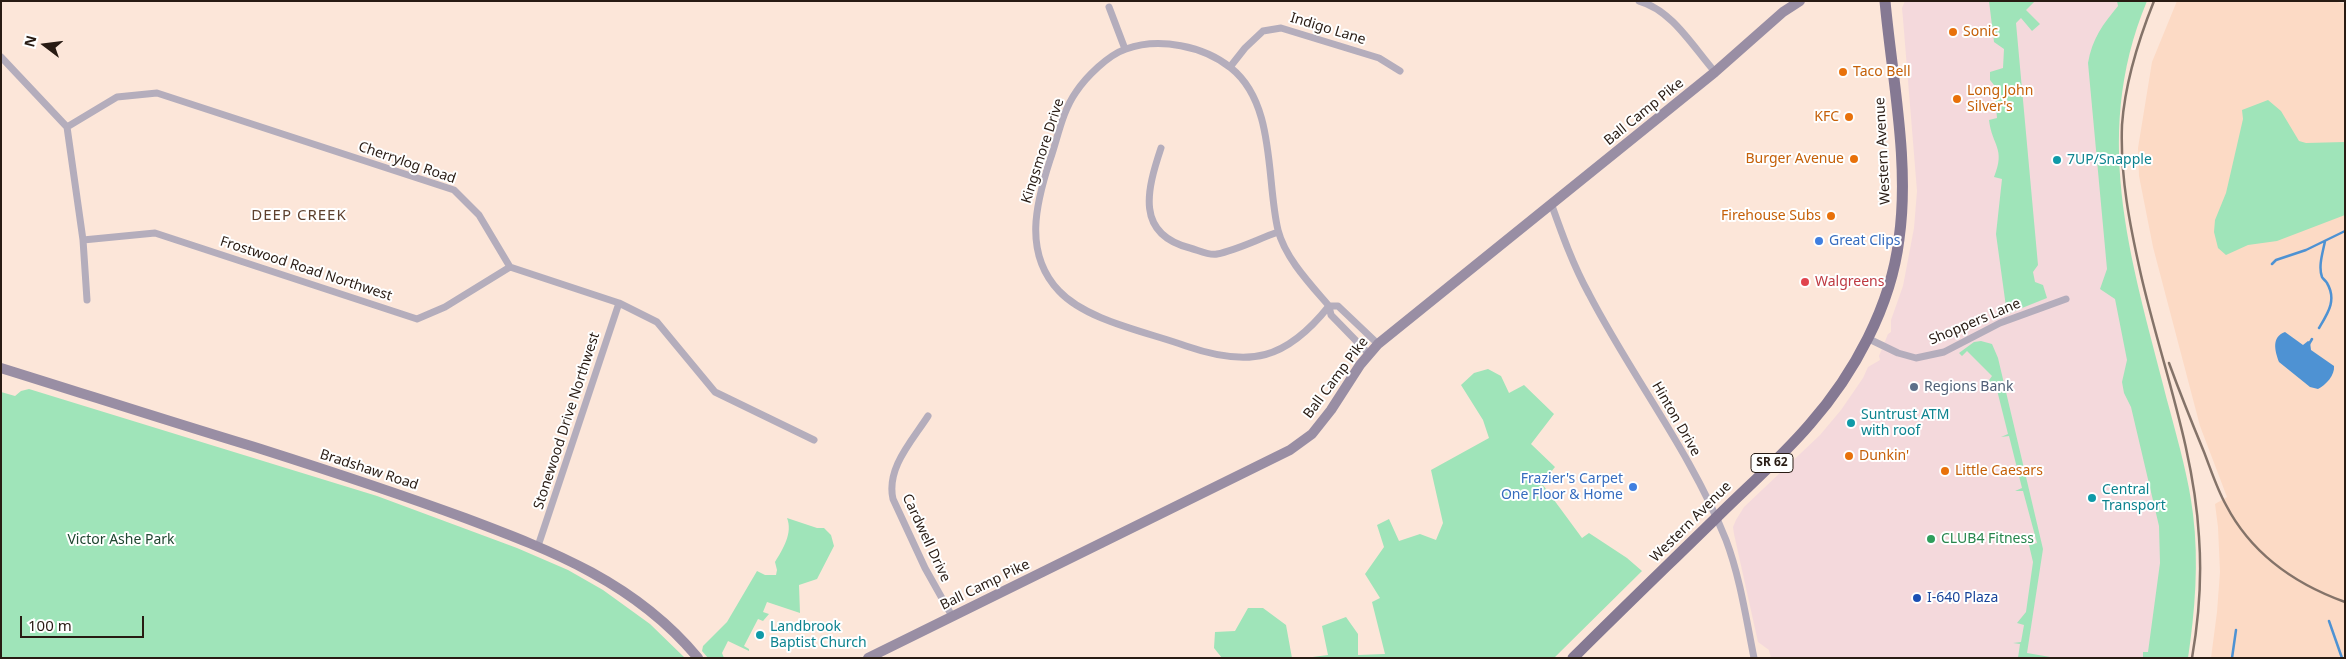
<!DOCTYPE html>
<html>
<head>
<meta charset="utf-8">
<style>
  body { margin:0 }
  #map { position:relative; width:2346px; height:659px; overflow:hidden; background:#fce6d9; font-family:"Noto Sans",sans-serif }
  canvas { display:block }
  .frame { position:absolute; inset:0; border:2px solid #281b13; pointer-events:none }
  .north { position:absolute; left:20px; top:20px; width:50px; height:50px; -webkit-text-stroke:4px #fff; paint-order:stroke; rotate:285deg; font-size:14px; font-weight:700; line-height:20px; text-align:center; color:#281b13 }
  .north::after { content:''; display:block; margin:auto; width:18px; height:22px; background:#281b13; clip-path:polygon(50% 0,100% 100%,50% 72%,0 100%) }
  .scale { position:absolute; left:20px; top:616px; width:124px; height:22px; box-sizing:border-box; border:2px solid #281b13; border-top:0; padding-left:6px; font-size:15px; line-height:18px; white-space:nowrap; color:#281b13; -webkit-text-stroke:4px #fff; paint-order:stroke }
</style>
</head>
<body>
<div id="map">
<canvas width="2346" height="659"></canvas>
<div class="frame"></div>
<div class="north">N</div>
<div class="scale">100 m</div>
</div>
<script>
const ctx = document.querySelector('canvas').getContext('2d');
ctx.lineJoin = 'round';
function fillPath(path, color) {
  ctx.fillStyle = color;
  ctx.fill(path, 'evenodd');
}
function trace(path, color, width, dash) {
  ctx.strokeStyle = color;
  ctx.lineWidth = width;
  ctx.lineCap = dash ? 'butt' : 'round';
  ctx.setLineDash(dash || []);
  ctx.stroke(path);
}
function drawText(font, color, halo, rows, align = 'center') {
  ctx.font = font + ' "Noto Sans",sans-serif';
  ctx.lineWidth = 4;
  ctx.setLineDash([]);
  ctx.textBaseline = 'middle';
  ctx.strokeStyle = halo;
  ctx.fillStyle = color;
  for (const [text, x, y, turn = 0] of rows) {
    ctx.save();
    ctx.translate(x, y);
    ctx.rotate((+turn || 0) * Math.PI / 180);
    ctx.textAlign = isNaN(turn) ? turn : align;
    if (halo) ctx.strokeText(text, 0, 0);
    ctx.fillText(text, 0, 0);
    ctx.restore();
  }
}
const commercial = new Path2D(`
  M 1905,1 L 2146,1 L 2118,74 L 2113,173 L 2184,658 L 1771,658 L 1769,650 L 1758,642 L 1734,534 L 1733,527 L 1736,520 L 1744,507 L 1820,435 L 1841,410 L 1863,378 L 1868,367 L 1880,360 L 1879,356 L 1888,334 L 1891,332 L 1891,320 L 1903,286 L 1914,228 L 1917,191 L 1903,19 L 1902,8 Z`);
const built = new Path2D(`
  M 2177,1 L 2333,1 L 2345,4 L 2345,658 L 2211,658 L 2217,612 L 2220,572 L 2218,527 L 2215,504 L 2227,497 L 2200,426 L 2153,247 L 2139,176 L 2138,148 L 2152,62 Z`);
const green = new Path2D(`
  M 1989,1 L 2035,1 L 2026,10 L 2040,24 L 2032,31 L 2021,18 L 2016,23 L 2038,265 L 2033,272 L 2035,282 L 2043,285 L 2047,298 L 2007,314 L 1996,234 L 2002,179 L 1994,177 C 2006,148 1992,146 1989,120 L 1997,118 L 1994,85 L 1990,80 L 1990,72 L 2003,68 L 2004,49 L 1994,42 Z
  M 2117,1 L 2147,1 C 2088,142 2135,271 2170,411 C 2179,445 2189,480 2193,514 C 2199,562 2195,611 2188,658 L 2143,658 L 2143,652 L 2148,652 L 2160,563 L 2159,526 L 2131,407 L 2124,393 L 2122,382 L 2127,360 L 2115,299 L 2100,289 L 2107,269 L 2088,63 C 2092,39 2103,24 2118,6 Z
  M 2268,100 L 2281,111 L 2299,141 L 2306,143 L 2345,142 L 2345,215 L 2277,241 L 2248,245 L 2226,255 L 2218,248 L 2214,232 L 2215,220 L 2226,193 L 2243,119 L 2242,110 Z
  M 1981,341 L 1992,344 L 1998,358 L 2043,549 L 2027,653 L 2056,658 L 2018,658 L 2020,644 L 2013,643 L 2021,642 L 2024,625 L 2017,623 L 2026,612 L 2033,562 L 2029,545 L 2037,543 L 2023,491 L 2015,491 L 2022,488 L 2009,436 L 2001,437 L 2008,434 L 1995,382 L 1987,383 L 1992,376 L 1967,351 L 1962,356 L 1959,353 L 1974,342 Z
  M 1488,369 L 1501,376 L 1509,393 L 1524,385 L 1554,414 L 1531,444 L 1555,467 L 1540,485 L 1541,486 L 1543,485 L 1582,538 L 1589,533 L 1627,558 L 1642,571 L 1554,658 L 1305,658 L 1328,655 L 1322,626 L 1346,617 L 1358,634 L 1358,655 L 1385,654 L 1372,602 L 1380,598 L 1365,574 L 1384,547 L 1377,525 L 1389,519 L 1399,541 L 1420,534 L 1436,540 L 1443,523 L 1431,470 L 1489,438 L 1483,420 L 1461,385 L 1474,373 Z
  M 29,389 L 377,496 L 517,548 L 568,570 L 603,590 L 650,624 L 685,658 L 1,658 L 1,392 L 15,396 L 21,391 Z
  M 787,518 L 817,528 L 824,528 L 831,535 L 834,546 L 817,579 L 799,585 L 800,613 L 767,602 L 763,612 L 769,614 L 763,621 L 758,619 L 744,646 L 749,649 L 749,651 L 728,641 L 722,653 L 724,658 L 708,658 L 702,651 L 703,646 L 727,622 L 757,571 L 765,575 L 776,575 L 777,570 L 775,562 C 783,549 793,533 787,518 Z
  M 1248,608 L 1263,608 L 1286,625 L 1292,658 L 1222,658 L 1214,648 L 1215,632 L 1235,631 Z`);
const water = new Path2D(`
  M 2285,332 L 2303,345 L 2308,341 L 2310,342 L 2311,350 L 2334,366 C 2335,375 2326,385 2318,389 L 2310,387 L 2279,362 C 2275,351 2271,337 2285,332 Z`);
const stream = new Path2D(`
  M 2272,264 L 2276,260 L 2306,250 L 2345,231
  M 2319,328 C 2328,313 2337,300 2327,283 C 2326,281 2323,279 2322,277 C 2318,266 2323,252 2325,241
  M 2309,344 L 2312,339
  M 2329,621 L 2342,658
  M 2232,658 L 2236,630`);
const street = new Path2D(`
  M 1639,1 C 1672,10 1693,47 1715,72
  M 1109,7 L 1125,49
  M 1,57 L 67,127 L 83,240 L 87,300
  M 1230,67 L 1245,48 L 1263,31 L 1281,28 L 1379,58 L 1400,71
  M 67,127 L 117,97 L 157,93 L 454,190 L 479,215 L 510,267 L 619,303 L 657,322 L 715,392 L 814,440
  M 1161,148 C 1147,190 1135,234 1190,248 C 1198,250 1209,256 1217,254 C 1237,250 1258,239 1278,232
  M 1551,203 C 1562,234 1573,265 1589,294 C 1632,377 1691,452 1726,540 C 1740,577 1746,618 1754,658
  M 83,240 L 155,233 L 417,319 L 445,307 L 510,267
  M 1329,306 C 1286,360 1250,368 1186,346 C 1148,332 1087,321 1059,291 C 1023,253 1036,203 1050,160 C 1058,137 1062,112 1076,92 C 1086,77 1108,55 1126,49 C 1159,37 1204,46 1231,68 C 1276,104 1266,180 1278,230 C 1285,258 1311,285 1329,306 L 1331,315 L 1368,353
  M 1329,306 L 1338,306 L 1378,344
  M 1867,338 L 1898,353 L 1916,358 L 1944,352 L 2000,323 L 2066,299
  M 928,416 C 912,441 886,468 893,499 L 925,568 L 952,616
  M 538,546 L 619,303`);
const secondary = new Path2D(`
  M 1,368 C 88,395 174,423 261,449 C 330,471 397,493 465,518 C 553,551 636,583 698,658
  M 868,658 L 1290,450 L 1312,434 L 1331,410 L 1360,365 L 1378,344 L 1715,72 L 1783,12 L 1800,1`);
const primary = new Path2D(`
  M 1573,658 C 1620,611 1668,565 1716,518 C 1747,487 1781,458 1810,424 C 1854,374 1891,306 1899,239 C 1910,163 1892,78 1885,1`);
const rail = new Path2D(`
  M 2154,1 C 2138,41 2125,82 2122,125 C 2120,177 2130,226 2141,275 C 2161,362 2194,448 2199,537 C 2202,578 2199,618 2192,658
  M 2169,363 C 2180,393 2192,423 2204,452 C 2211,470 2217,489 2226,505 C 2251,553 2295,584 2345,602`);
const markers = [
  [1953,32,5,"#e8710a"],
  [1843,72,5,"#e8710a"],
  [1957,99,5,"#e8710a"],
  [1849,117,5,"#e8710a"],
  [1854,159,5,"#e8710a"],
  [2057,160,5,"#0f9aa8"],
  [1831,216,5,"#e8710a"],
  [1819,241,5,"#3f7fe0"],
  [1805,282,5,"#e0444e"],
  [1914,387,5,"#5c6f8a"],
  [1851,423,5,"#0f9aa8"],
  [1849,456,5,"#e8710a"],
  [1945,471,5,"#e8710a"],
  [1633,487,5,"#3f7fe0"],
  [2092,498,5,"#0f9aa8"],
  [1931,539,5,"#2e9e5b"],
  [1917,598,5,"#1a4fb4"],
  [760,635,5,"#0f9aa8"]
];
const shields = [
  [1772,463,42]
];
const shieldNames = [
  ["SR 62",1772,463]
];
const streetNames = [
  ["Indigo Lane",1328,29,17],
  ["Ball Camp Pike",1644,112,-39],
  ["Kingsmore Drive",1043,151,-72],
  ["Western Avenue",1883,151,-93],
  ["Cherrylog Road",407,163,19],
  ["Frostwood Road Northwest",306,269,18],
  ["Shoppers Lane",1975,322,-23],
  ["Ball Camp Pike",1336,378,-53],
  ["Hinton Drive",1676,419,60],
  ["Stonewood Drive Northwest",567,421,-72],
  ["Bradshaw Road",369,470,18],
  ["Western Avenue",1691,522,-45],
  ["Cardwell Drive",926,538,65],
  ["Ball Camp Pike",985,585,-26]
];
const foodNames = [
  ["Sonic",1963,32],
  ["Taco Bell",1853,72],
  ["Long John",1967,91],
  ["Silver's",1967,107],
  ["KFC",1839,117,"right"],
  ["Burger Avenue",1844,159,"right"],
  ["Firehouse Subs",1821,216,"right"],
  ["Dunkin'",1859,456],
  ["Little Caesars",1955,471]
];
const cultureNames = [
  ["7UP/Snapple",2067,160],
  ["Suntrust ATM",1861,415],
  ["with roof",1861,431],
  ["Central",2102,490],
  ["Transport",2102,506],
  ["Landbrook",770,627],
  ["Baptist Church",770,643]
];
const shopNames = [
  ["Great Clips",1829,241],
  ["Frazier's Carpet",1623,479,"right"],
  ["One Floor & Home",1623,495,"right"]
];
const healthNames = [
  ["Walgreens",1815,282]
];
const serviceNames = [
  ["Regions Bank",1924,387]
];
const leisureNames = [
  ["CLUB4 Fitness",1941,539]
];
const parkNames = [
  ["Victor Ashe Park",121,540]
];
const transitNames = [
  ["I-640 Plaza",1927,598]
];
const neighbourhoodNames = [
  ["DEEP CREEK",299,216]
];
fillPath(commercial, '#f4d9dc');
fillPath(built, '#fcdac5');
fillPath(green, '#9fe4b9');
fillPath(water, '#4e92d3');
trace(stream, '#4e92d3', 2.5);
trace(street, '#b4adbc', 7);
trace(secondary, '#998ea4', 10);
trace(primary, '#857993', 11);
trace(rail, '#847369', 2.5);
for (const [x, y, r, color] of markers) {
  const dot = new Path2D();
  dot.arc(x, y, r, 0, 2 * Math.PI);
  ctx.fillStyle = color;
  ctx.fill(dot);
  trace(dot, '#fff', 2);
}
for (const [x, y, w] of shields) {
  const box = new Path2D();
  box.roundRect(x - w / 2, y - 9.5, w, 19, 4);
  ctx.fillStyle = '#fff';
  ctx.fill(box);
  trace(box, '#281b13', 1);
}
drawText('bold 12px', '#281b13', null, shieldNames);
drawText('14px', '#281b13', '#fff', streetNames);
drawText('14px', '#c56008', '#fff', foodNames, 'left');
drawText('14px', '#0d838f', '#fff', cultureNames, 'left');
drawText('14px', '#366cbe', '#fff', shopNames, 'left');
drawText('14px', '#be3a42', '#fff', healthNames, 'left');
drawText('14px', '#4e5e75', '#fff', serviceNames, 'left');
drawText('14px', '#27864d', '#fff', leisureNames, 'left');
drawText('14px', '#1f4630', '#fff', parkNames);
drawText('14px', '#164399', '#fff', transitNames, 'left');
ctx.letterSpacing = '1px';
drawText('15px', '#5d402d', '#fff', neighbourhoodNames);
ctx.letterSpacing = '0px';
</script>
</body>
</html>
